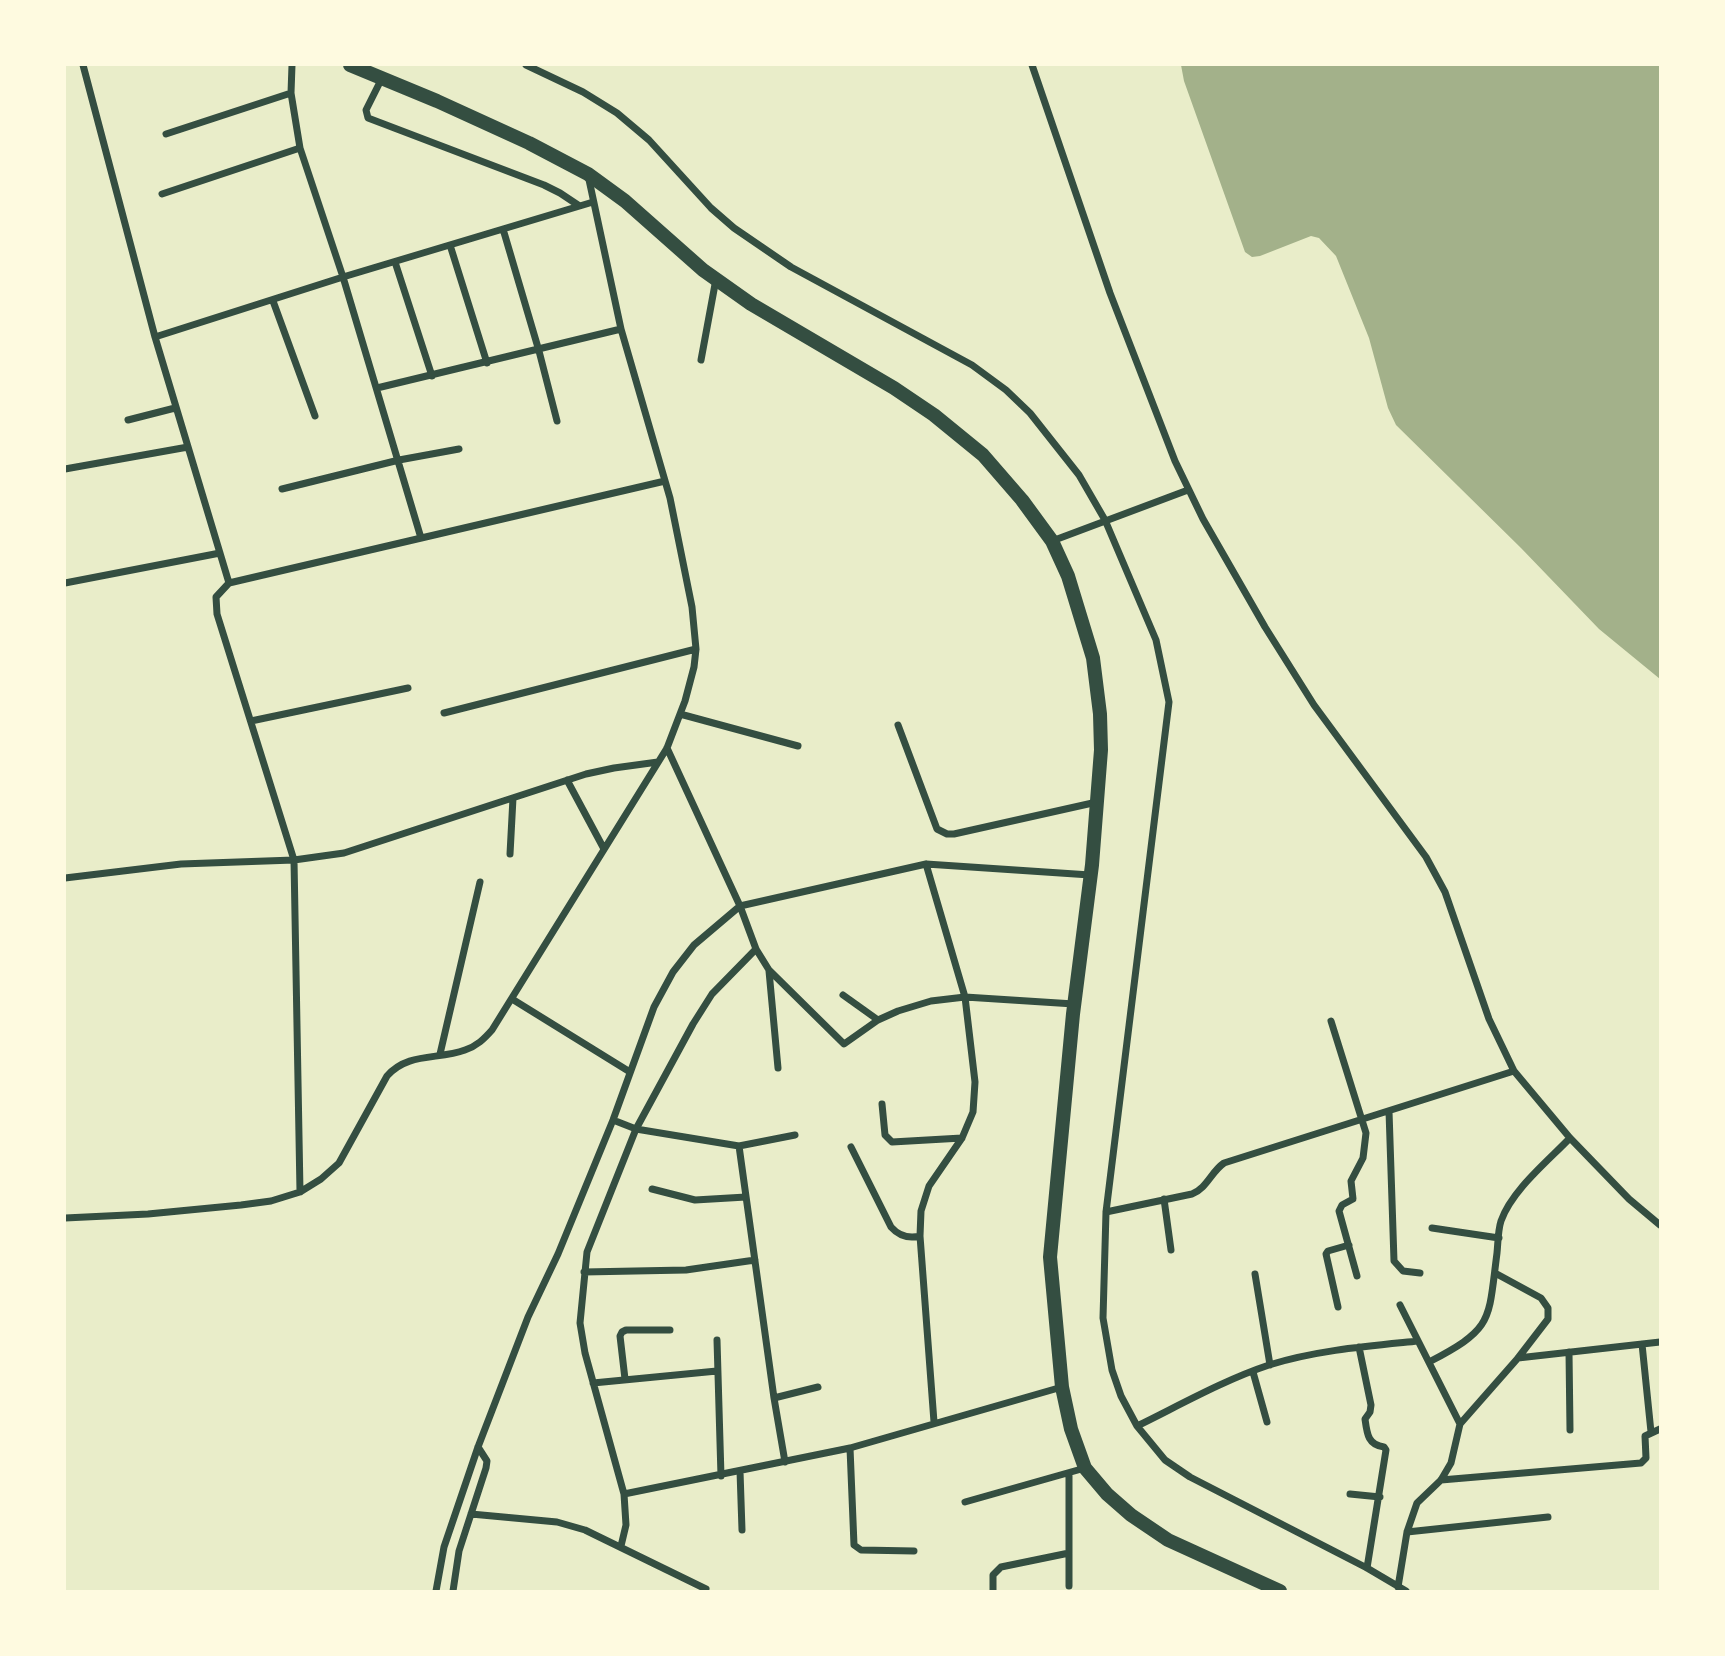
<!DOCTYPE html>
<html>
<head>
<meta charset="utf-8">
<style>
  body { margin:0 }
  #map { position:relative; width:1725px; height:1656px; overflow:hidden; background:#e9edc9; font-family:"PT Sans Narrow",sans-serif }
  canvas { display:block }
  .frame { position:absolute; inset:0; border:66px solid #fefae0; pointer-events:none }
</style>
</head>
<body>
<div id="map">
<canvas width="1725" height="1656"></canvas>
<div class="frame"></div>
</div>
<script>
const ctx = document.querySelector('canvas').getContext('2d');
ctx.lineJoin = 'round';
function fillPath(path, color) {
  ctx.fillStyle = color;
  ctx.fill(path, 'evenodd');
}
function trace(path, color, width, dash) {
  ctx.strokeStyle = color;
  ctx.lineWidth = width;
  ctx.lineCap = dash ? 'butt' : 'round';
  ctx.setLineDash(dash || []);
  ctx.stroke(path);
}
const water = new Path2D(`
  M 1181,65 L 1660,65 L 1660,679 L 1599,629 L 1521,548 L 1396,425 L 1388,408 L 1369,338 L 1336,256 L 1319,238 L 1311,236 L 1260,256 L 1252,257 L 1245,252 L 1184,81 Z`);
const minor = new Path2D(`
  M 83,65 L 155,337 L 229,583
  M 292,65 L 291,93 L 300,148 L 343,277 L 421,538
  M 526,65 L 583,92 L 617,113 L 649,140 L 711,208 L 734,228 L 791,267 L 972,365 L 1006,390 L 1030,413 L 1079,475 L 1105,520 L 1156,640 L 1169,702 L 1106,1212 L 1103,1318 L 1112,1370 L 1121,1396 L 1137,1426 L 1165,1460 L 1190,1477 L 1367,1568 L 1406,1591
  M 1032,65 L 1110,293 L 1175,461 L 1203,519 L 1265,627 L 1314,705 L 1426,857 L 1445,892 L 1489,1019 L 1514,1071 L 1570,1138 L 1629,1199 L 1660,1225
  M 382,78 L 366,110 L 368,118 L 544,185 L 560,193 L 578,205
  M 166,134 L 291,93
  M 162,194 L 300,148
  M 503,229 L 539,351 L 557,421
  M 450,245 L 487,363
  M 395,262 L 432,376
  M 273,301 L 315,416
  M 155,337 L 343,277 L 593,202
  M 701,360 L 716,279
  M 377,388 L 621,329
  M 128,420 L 175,408
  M 65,469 L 188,447
  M 282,489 L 399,460 L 459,449
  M 1052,541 L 1188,490
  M 65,583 L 220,553
  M 444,713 L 696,649
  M 680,714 L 798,746
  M 251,721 L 408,688
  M 898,725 L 937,829 L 947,834 L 954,834 L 1097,802
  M 667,748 L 740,906 L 756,949 L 769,970 L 844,1044 L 878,1020 L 898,1011 L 931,1001 L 965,997 L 1074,1004
  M 567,780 L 604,849
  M 510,854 L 513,798
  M 926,864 L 965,997 L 975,1082 L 973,1112 L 962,1138 L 929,1186 L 921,1211 L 920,1236 L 934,1422
  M 65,878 L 181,864 L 294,860 L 344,853 L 586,774 L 614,768 L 658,762
  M 769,971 L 778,1068
  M 843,995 L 878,1020
  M 512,999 L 630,1072
  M 1331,1021 L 1366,1133 L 1363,1158 L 1351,1181 L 1353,1199 L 1342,1205 L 1339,1211 L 1357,1276
  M 440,1054 L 480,882
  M 882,1104 L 885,1135 L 892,1142 L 962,1138
  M 1389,1111 L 1394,1261 L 1403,1271 L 1420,1273
  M 613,1120 L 636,1129 L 739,1146 L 795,1135
  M 739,1146 L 774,1398 L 785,1462
  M 851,1147 L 891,1227 C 899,1236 908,1239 920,1236
  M 652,1189 L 695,1200 L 746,1197
  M 300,1192 L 294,860 L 217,614 L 216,597 L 229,583 L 665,481
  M 1164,1199 L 1171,1250
  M 1106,1212 L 1192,1194 C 1207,1188 1211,1172 1224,1163 L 1514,1071
  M 65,1218 L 148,1214 L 241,1205 L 271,1201 L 300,1192 L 321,1179 L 339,1163 L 387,1076 C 408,1052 438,1060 465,1050 C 477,1046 484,1039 492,1030 L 667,748 L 685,701 L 694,667 L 696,649 L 692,607 L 670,498 L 621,329 L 588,175
  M 1432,1228 L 1499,1238
  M 584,1272 L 686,1270 L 755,1260
  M 1255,1274 L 1270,1365
  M 1400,1305 L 1460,1424
  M 1338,1307 L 1326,1254 L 1328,1251 L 1349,1245
  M 717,1340 L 721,1476
  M 1642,1344 L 1651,1432
  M 1359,1347 L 1371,1405 L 1370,1412 L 1365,1419 C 1367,1434 1368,1445 1384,1447 L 1386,1450 L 1367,1568
  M 1569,1352 L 1570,1430
  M 1518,1358 L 1660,1342
  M 1429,1362 C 1494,1328 1488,1322 1497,1253 C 1498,1243 1498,1230 1501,1221 C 1512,1190 1548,1161 1570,1138
  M 1253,1372 L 1267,1422
  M 625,1379 L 620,1336 L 622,1332 L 626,1330 L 670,1330
  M 593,1383 L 717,1371
  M 774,1398 L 818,1387
  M 1137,1426 C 1180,1405 1224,1380 1269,1365 C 1317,1350 1369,1346 1418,1341
  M 850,1448 L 854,1545 L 861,1550 L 914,1551
  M 740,1471 L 742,1530
  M 1441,1480 L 1641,1463 L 1646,1458 L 1645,1436 L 1660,1429
  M 624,1494 L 850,1448 L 1062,1387
  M 1350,1494 L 1380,1497
  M 965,1502 L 1085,1468
  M 471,1514 L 557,1522 L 585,1530 L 706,1589
  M 1407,1532 L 1548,1517
  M 621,1546 L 626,1525 L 624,1494 L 585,1353 L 580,1323 L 587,1252 L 636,1129 L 693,1024 L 712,994 L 756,949
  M 1069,1586 L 1069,1474
  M 1398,1587 L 1407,1532 L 1417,1503 L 1441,1480 L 1451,1463 L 1460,1424 L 1518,1358 L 1548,1319 L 1548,1308 L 1541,1298 L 1495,1273
  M 436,1591 L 444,1547 L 478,1447 L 528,1317 L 558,1254 L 613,1120 L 654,1007 L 673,972 L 694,945 L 740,906 L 926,864 L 1090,875
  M 453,1591 L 459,1551 L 486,1468 L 487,1461 L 478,1447
  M 993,1591 L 993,1575 L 1001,1567 L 1069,1553`);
const secondary = new Path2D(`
  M 350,65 L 437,101 L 529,143 L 588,174 L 625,201 L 703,270 L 751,304 L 894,388 L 934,415 L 983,455 L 1022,500 L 1052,541 L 1068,576 L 1093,658 L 1100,714 L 1101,750 L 1092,865 L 1073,1014 L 1050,1257 L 1062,1387 L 1071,1429 L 1085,1468 L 1107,1494 L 1131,1515 L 1168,1540 L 1280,1591`);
fillPath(water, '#a3b18a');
trace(minor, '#344e41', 7);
trace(secondary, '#344e41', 14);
</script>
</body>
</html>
